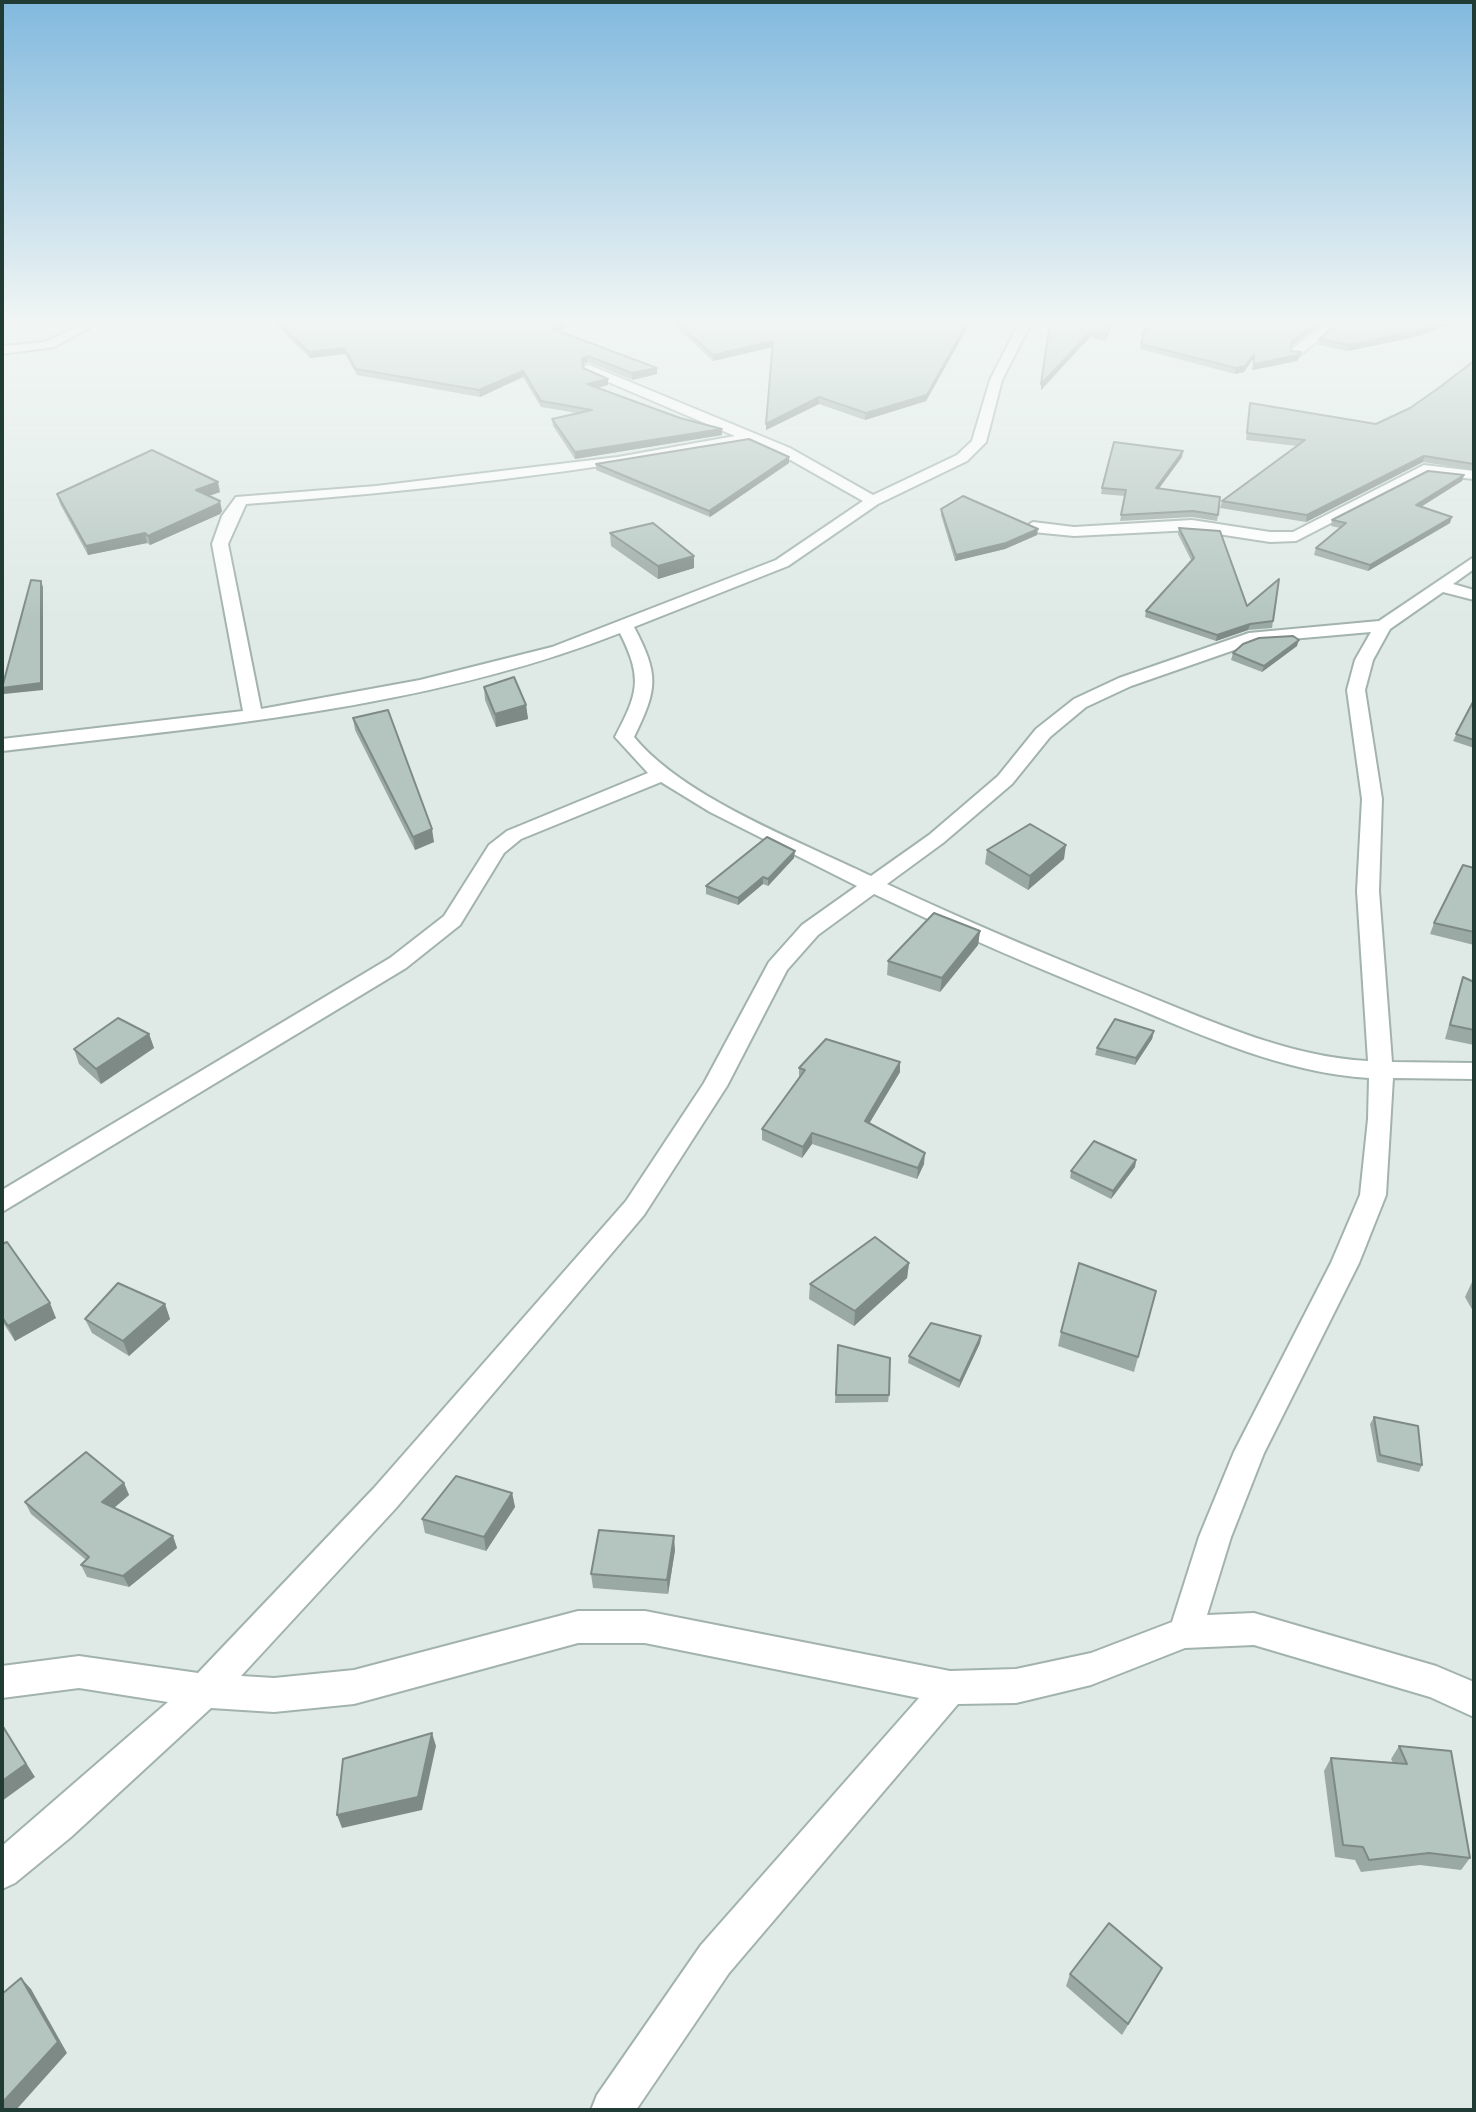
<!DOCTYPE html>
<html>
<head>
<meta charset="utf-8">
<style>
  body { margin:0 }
  #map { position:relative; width:1476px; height:2112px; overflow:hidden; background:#dfeae6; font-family:"Archivo Narrow",sans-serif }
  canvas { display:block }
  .frame { position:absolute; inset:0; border:4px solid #203a34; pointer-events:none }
</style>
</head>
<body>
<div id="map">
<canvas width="1476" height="2112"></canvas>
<div class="frame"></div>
</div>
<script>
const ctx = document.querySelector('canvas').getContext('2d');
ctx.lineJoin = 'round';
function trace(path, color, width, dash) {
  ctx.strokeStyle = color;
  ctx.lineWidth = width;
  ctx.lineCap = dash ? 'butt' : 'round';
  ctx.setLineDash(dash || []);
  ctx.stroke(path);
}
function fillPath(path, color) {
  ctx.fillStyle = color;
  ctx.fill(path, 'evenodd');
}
const street = new Path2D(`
  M 85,323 L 99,323 L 54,347 L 2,354 L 2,346 L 45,342 Z
  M 1019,323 L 1031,323 L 1002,380 L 986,442 L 967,461 L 878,504 L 788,566 L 634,627 C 659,675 658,688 634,737 C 684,798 799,841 871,876 L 929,835 L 998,776 L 1036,729 L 1074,699 L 1119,678 L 1249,633 L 1379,621 L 1474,557 L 1474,569 L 1453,584 L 1474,590 L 1474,600 L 1443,592 L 1390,629 L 1373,660 L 1365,690 L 1382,799 L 1379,891 L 1392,1062 L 1474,1063 L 1474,1079 L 1393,1078 L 1386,1195 L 1359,1263 L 1264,1453 L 1231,1537 L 1207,1615 L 1254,1613 L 1436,1666 L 1474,1682 L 1474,1717 L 1430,1697 L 1254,1645 L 1185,1648 L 1091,1685 L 1016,1703 L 958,1704 L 729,1973 L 636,2110 L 591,2110 L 597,2095 L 701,1945 L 919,1698 L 645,1643 L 578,1643 L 354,1704 L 274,1712 L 211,1708 L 71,1837 L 15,1883 L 2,1889 L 2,1846 L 168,1702 L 79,1688 L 2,1698 L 2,1666 L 79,1656 L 198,1673 L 374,1488 L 626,1201 L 704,1083 L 769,962 L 802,925 L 857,886 L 710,812 L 661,782 L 521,839 L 504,853 L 460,925 L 406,968 L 2,1212 L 2,1190 L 390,958 L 444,916 L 489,845 L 507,831 L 648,773 L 615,737 C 638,693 643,679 620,633 C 424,710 209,726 2,751 L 2,739 L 243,711 L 212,544 L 222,516 L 236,497 L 376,486 L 618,457 L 735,436 L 585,372 L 585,366 L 589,365 L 790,448 L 873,495 L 957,455 L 972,441 L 990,380 ZM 749,442 L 780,454 L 863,501 L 776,560 L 552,647 L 420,680 L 261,709 L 228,544 L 246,504 C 415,492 582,472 749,442 ZM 1371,632 L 1355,660 L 1347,690 L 1362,799 L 1357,891 L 1368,1061 C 1291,1057 1217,1024 1146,995 C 1059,960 972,924 887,884 L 943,843 L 1012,784 L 1050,737 L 1086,707 L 1131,686 L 1257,642 ZM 874,894 C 958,934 1044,971 1131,1006 C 1206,1037 1286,1073 1369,1078 L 1368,1119 L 1360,1195 L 1331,1263 L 1234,1452 L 1199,1537 L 1172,1622 L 1091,1653 L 1016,1669 L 950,1671 L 645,1611 L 578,1611 L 354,1670 L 274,1678 L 241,1676 L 396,1508 L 644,1215 L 727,1086 L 787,970 L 818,935 Z
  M 1327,323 L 1341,323 L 1300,355 L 1292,355 L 1292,349 Z
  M 1424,465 L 1474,471 L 1474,479 L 1426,474 L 1296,541 L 1270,542 L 1192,530 L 1074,536 L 1033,532 L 1025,527 L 1033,522 L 1074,527 L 1192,520 L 1270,532 L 1293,532 Z`);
const wall = new Path2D(`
  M 275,323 L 570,323 L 559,332 L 657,374 L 632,380 L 588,362 L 583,364 L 583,368 L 608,379 L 608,385 L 598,388 L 680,418 L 722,429 L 722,435 L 575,459 L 553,426 L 552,419 L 577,413 L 541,407 L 523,377 L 480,397 L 357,375 L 345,354 L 310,358 L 276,325 Z
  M 672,323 L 970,323 L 926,401 L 865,420 L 819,404 L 766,430 L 773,347 L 713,361 Z
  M 1050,323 L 1113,323 L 1106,341 L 1090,337 L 1041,390 Z
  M 1140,323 L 1323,323 L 1291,346 L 1291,351 L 1301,352 L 1299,358 L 1297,361 L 1252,370 L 1253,359 L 1244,372 L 1235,374 L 1140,349 L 1146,325 Z
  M 1339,323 L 1451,323 L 1419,336 L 1348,351 L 1318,345 L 1319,339 Z
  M 1474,361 L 1474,470 L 1423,462 L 1306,522 L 1220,508 L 1222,501 L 1297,446 L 1246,440 L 1250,403 L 1376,424 L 1410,408 L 1440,387 Z
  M 789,457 L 789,463 L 710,517 L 596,470 L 596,464 Z
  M 1182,457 L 1159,488 L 1218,515 L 1217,521 L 1192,517 L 1120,521 L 1125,496 L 1101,494 L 1102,488 Z
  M 1464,475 L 1462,481 L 1421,507 L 1450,523 L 1368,571 L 1314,555 L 1316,548 L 1340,528 L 1331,526 L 1332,520 Z
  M 220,492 L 208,496 L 222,511 L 220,514 L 150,545 L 147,543 L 88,555 L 60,504 L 57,494 Z
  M 941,509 L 1037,535 L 1005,549 L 955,561 L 941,515 Z
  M 1179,528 L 1247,606 L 1273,621 L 1272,628 L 1248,630 L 1216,641 L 1145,617 L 1146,611 L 1192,562 L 1178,534 Z
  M 610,533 L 694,568 L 658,579 L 611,546 Z
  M 1297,646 L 1262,672 L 1231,660 L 1233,653 Z
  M 484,687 L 526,705 L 528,719 L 496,727 L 485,700 Z
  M 1474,700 L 1474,748 L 1453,741 Z
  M 353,718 L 434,842 L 415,850 L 355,730 Z
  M 987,850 L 1064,859 L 1028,890 L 985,864 Z
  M 794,858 L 768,886 L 763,884 L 738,905 L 706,894 L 706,886 Z
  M 1474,868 L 1474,945 L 1430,934 L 1434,923 Z
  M 980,931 L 978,945 L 940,992 L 887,975 L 888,961 Z
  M 1463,977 L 1474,982 L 1474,1045 L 1445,1039 L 1458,992 Z
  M 1154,1031 L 1152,1039 L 1135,1065 L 1095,1055 L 1097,1048 Z
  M 149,1034 L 154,1048 L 101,1084 L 79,1064 L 74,1049 Z
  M 900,1062 L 900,1072 L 869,1124 L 924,1164 L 917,1179 L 812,1144 L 802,1158 L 762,1140 L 762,1129 L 799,1077 L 799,1068 Z
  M 1136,1160 L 1135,1167 L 1111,1199 L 1070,1178 L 1071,1171 Z
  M 2,1244 L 56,1318 L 15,1341 L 2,1321 Z
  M 909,1263 L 907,1278 L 854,1326 L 809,1299 L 810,1284 Z
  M 1474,1281 L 1474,1313 L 1465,1297 L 1472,1282 Z
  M 1156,1291 L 1134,1372 L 1058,1346 L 1061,1332 Z
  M 165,1304 L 170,1319 L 129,1356 L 92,1333 L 85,1319 Z
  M 981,1336 L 980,1343 L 959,1388 L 908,1363 L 909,1356 Z
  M 838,1345 L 889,1395 L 888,1402 L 835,1403 Z
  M 1374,1417 L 1422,1465 L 1419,1472 L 1377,1462 L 1370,1424 Z
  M 124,1483 L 129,1495 L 114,1508 L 173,1536 L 177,1548 L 129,1587 L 87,1577 L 81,1565 L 86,1560 L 31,1514 L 25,1502 Z
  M 512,1493 L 515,1507 L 486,1551 L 425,1533 L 422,1519 Z
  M 675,1550 L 668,1594 L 593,1588 L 591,1574 Z
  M 1399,1746 L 1470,1858 L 1461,1870 L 1420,1865 L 1361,1872 L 1355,1860 L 1335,1857 L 1324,1771 L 1331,1758 L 1393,1763 L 1391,1759 Z
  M 1070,1974 L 1156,1979 L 1122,2035 L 1066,1986 Z`);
const shadedWall = new Path2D(`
  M 561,323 L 570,323 L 554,336 L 553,329 Z
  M 967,323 L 970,323 L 926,401 L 865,420 L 866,413 Z
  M 1316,323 L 1323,323 L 1290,347 L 1292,341 Z
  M 1439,323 L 1451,323 L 1419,336 L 1348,351 L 1349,345 Z
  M 1091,331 L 1090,337 L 1041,390 L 1041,384 Z
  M 773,341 L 773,347 L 713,361 L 713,355 Z
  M 344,348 L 345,354 L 310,358 L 309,352 Z
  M 1301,352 L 1299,358 L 1297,361 L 1252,370 L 1254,364 Z
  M 1254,354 L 1253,359 L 1244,372 L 1235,374 L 1236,368 Z
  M 588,356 L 588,362 L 583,364 L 582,358 Z
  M 657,368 L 657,374 L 632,380 L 632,373 Z
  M 523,371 L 523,377 L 480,397 L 479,390 Z
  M 608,379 L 608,385 L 587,390 L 587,384 Z
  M 819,397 L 819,404 L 766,430 L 766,424 Z
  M 722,429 L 722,435 L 575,459 L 575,452 Z
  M 1183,451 L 1182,457 L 1155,494 L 1156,488 Z
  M 1424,456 L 1423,462 L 1306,522 L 1307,515 Z
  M 789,457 L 789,463 L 710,517 L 709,511 Z
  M 1464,475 L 1462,481 L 1414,511 L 1416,505 Z
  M 218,482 L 220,492 L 198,500 L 196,490 Z
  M 220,501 L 222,511 L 220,514 L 150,545 L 148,536 Z
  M 1452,517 L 1450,523 L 1368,571 L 1370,565 Z
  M 1038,529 L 1037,535 L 1005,549 L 955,561 L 956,555 Z
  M 145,533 L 147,543 L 88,555 L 86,546 Z
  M 694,556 L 694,568 L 658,579 L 658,566 Z
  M 41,581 L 43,587 L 43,690 L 4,694 L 2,688 Z
  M 1250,624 L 1248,630 L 1216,641 L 1217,635 Z
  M 1299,640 L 1297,646 L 1262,672 L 1264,666 Z
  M 526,705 L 528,719 L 496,727 L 495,714 Z
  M 432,829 L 434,842 L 415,850 L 413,837 Z
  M 1066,845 L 1064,859 L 1028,890 L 1030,876 Z
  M 795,851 L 794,858 L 768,886 L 768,879 Z
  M 763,877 L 763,884 L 738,905 L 738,898 Z
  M 980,931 L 978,945 L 940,992 L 942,978 Z
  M 1154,1031 L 1152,1039 L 1135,1065 L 1136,1058 Z
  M 149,1034 L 154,1048 L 101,1084 L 96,1069 Z
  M 900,1062 L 900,1072 L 864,1132 L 865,1121 Z
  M 812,1133 L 812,1144 L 802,1158 L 803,1147 Z
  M 925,1153 L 924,1164 L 917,1179 L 918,1168 Z
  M 1136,1160 L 1135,1167 L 1111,1199 L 1113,1191 Z
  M 909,1263 L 907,1278 L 854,1326 L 855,1311 Z
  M 50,1303 L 56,1318 L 15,1341 L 8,1326 Z
  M 165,1304 L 170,1319 L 129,1356 L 123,1341 Z
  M 981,1336 L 980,1343 L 959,1388 L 960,1381 Z
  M 124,1483 L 129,1495 L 108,1513 L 102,1502 Z
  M 512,1493 L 515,1507 L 486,1551 L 484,1537 Z
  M 173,1536 L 177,1548 L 129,1587 L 123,1576 Z
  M 674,1536 L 675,1550 L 668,1594 L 667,1580 Z
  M 2,1725 L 35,1777 L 2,1801 Z
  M 432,1733 L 436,1746 L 422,1810 L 342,1828 L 337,1815 Z
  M 21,1978 L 31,1989 L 67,2053 L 16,2110 L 3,2110 L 2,2109 L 2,2103 Z`);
const building = new Path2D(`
  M 279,323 L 561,323 L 553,329 L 657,368 L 632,373 L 588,356 L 582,358 L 583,368 L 608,379 L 587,384 L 680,418 L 722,429 L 575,452 L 552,419 L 592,410 L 541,401 L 523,371 L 479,390 L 356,369 L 344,348 L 309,352 Z
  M 678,323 L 967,323 L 927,395 L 866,413 L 819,397 L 766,424 L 773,341 L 713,355 Z
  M 1050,323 L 1111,323 L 1106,335 L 1091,331 L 1041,384 Z
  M 1146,323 L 1316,323 L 1292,341 L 1291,351 L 1301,352 L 1298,355 L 1254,364 L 1254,354 L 1245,366 L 1236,368 L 1141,344 Z
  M 1339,323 L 1439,323 L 1420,330 L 1349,345 L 1319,339 Z
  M 1474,361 L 1474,464 L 1424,456 L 1307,515 L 1222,501 L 1305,440 L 1247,433 L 1250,403 L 1376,424 L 1410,408 L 1440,387 Z
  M 749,439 L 789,457 L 709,511 L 596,464 Z
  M 1114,442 L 1183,451 L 1156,488 L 1220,497 L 1218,515 L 1193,511 L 1121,515 L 1126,490 L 1102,488 Z
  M 152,450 L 218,482 L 196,490 L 220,501 L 218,504 L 148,536 L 145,533 L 86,546 L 57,494 Z
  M 1428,471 L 1464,475 L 1416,505 L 1452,517 L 1370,565 L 1316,548 L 1346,523 L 1332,520 Z
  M 963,496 L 1038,529 L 1006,543 L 956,555 L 941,509 Z
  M 653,523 L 694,556 L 658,566 L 610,533 Z
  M 1179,528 L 1220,531 L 1247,606 L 1279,579 L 1273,621 L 1250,624 L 1217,635 L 1146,611 L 1194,558 Z
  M 31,580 L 41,581 L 41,683 L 2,688 Z
  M 1293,636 L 1299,640 L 1264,666 L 1233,653 L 1243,644 L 1259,638 Z
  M 514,677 L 526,705 L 495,714 L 484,687 Z
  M 1474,700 L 1474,740 L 1456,734 Z
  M 388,710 L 432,829 L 413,837 L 353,718 Z
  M 1030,824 L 1066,845 L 1030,876 L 987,850 Z
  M 767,837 L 795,851 L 768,879 L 763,877 L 738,898 L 706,886 Z
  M 1463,865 L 1474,868 L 1474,932 L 1434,923 Z
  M 934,913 L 980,931 L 942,978 L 888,961 Z
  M 1463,977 L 1474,982 L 1474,1030 L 1450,1025 Z
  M 118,1018 L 149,1034 L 96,1069 L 74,1049 Z
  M 1115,1019 L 1154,1031 L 1136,1058 L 1097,1048 Z
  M 826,1039 L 900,1062 L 865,1121 L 925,1153 L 918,1168 L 812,1133 L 803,1147 L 762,1129 L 805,1070 L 799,1068 Z
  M 1094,1141 L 1136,1160 L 1113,1191 L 1071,1171 Z
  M 875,1237 L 909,1263 L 855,1311 L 810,1284 Z
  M 7,1242 L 50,1303 L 8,1326 L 2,1317 L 2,1244 Z
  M 1079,1263 L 1156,1291 L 1138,1357 L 1061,1332 Z
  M 118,1283 L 165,1304 L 123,1341 L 85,1319 Z
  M 931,1323 L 981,1336 L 960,1381 L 909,1356 Z
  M 838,1345 L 890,1358 L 889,1395 L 836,1395 Z
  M 1374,1417 L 1418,1426 L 1422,1465 L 1380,1455 Z
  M 86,1452 L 124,1483 L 102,1502 L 173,1536 L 123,1576 L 81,1565 L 89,1557 L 25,1502 Z
  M 456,1476 L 512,1493 L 484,1537 L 422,1519 Z
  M 599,1530 L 674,1536 L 667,1580 L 591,1574 Z
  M 2,1725 L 26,1764 L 2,1781 Z
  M 432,1733 L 418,1797 L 337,1815 L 343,1759 Z
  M 1399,1746 L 1451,1751 L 1470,1858 L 1429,1853 L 1369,1860 L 1363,1847 L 1343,1845 L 1331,1758 L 1407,1764 Z
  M 1109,1923 L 1162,1968 L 1128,2024 L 1070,1974 Z
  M 21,1978 L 58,2042 L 2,2103 L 2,1994 Z`);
trace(street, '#a2b2ad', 4);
fillPath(street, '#fff');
fillPath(wall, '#9ba9a4');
fillPath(shadedWall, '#7e8a86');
fillPath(building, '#b4c5bf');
trace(building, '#7e8a86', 2);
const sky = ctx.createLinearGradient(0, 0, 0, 619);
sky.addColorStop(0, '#81b9de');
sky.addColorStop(0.52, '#f1f6f4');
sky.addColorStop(1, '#f1f6f400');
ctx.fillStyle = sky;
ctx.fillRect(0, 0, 1476, 619);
</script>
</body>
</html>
